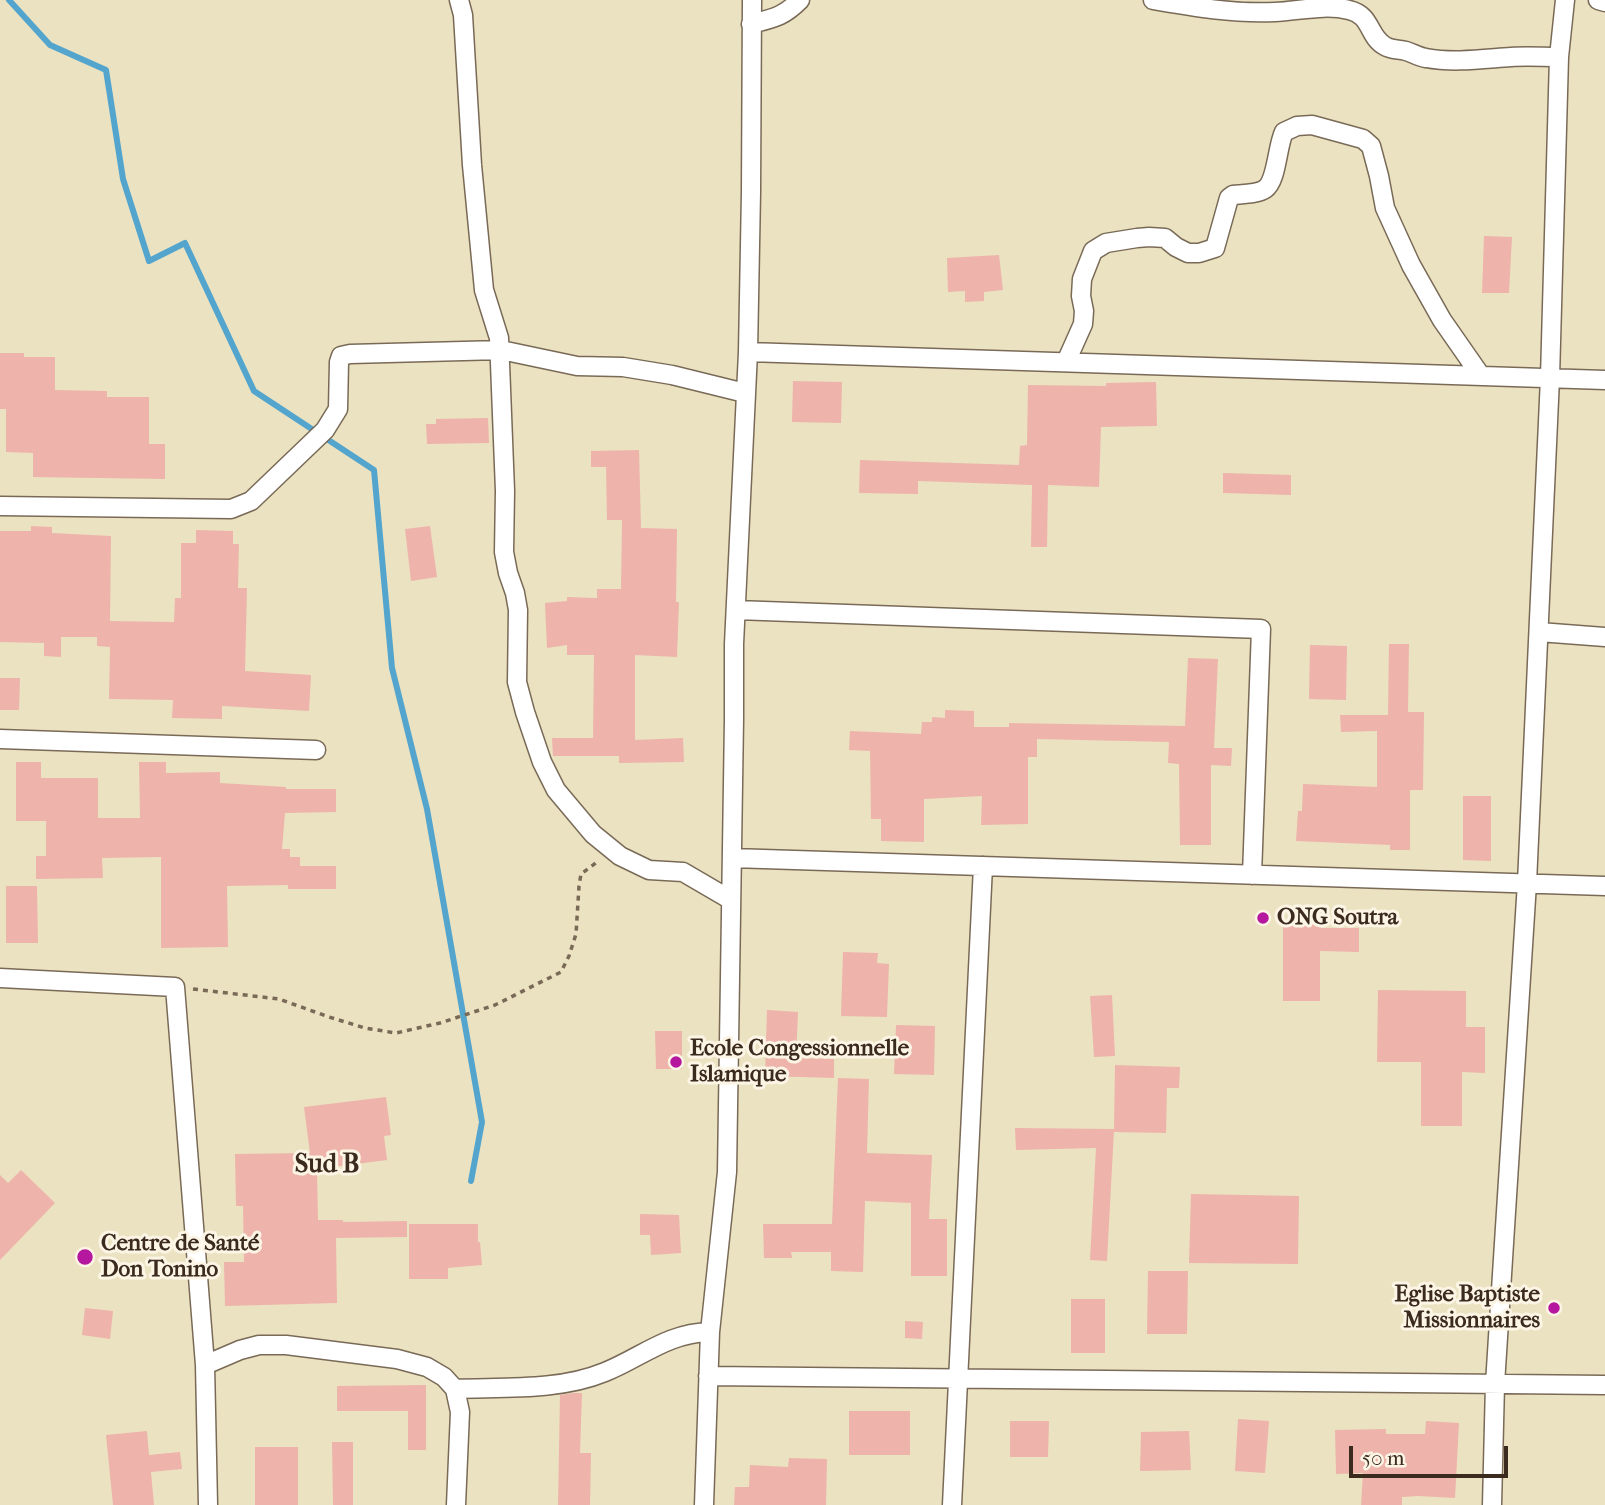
<!DOCTYPE html>
<html>
<head>
<meta charset="utf-8">
<style>
  body { margin:0 }
  #map { position:relative; width:1605px; height:1505px; overflow:hidden; background:#ebe2c1; font-family:"IM FELL French Canon",serif }
  canvas { display:block }
  .scale { position:absolute; left:1349px; top:1446px; width:159px; height:32px; box-sizing:border-box; border:4px solid #3b2a1e; border-top:0; padding-left:9px; font-size:21px; line-height:24px; white-space:nowrap; color:#3b2a1e; -webkit-text-stroke:5px #fcf5e5; paint-order:stroke }
</style>
</head>
<body>
<div id="map">
<canvas width="1605" height="1505"></canvas>
<div class="scale">50 m</div>
</div>
<script>
const ctx = document.querySelector('canvas').getContext('2d');
ctx.lineJoin = 'round';
function trace(path, color, width, dash) {
  ctx.strokeStyle = color;
  ctx.lineWidth = width;
  ctx.lineCap = dash ? 'butt' : 'round';
  ctx.setLineDash(dash || []);
  ctx.stroke(path);
}
function fillPath(path, color) {
  ctx.fillStyle = color;
  ctx.fill(path, 'evenodd');
}
function drawText(font, color, halo, rows, align = 'center') {
  ctx.font = font + ' "IM FELL French Canon",serif';
  ctx.lineWidth = 6;
  ctx.setLineDash([]);
  ctx.textBaseline = 'middle';
  ctx.strokeStyle = halo;
  ctx.fillStyle = color;
  for (const [text, x, y, turn = 0] of rows) {
    ctx.save();
    ctx.translate(x, y);
    ctx.rotate((+turn || 0) * Math.PI / 180);
    ctx.textAlign = isNaN(turn) ? turn : align;
    if (halo) ctx.strokeText(text, 0, 0);
    ctx.fillText(text, 0, 0);
    ctx.restore();
  }
}
const stream = new Path2D(`
  M 9,0 L 50,45 L 106,70 L 123,179 L 149,261 L 185,243 L 254,391 L 374,470 L 392,668 L 427,809 L 482,1122 L 471,1181`);
const building = new Path2D(`
  M 1484,236 L 1512,237 L 1509,293 L 1482,293 Z
  M 999,255 L 1003,290 L 984,292 L 984,301 L 965,302 L 965,291 L 948,292 L 947,258 Z
  M 0,353 L 24,353 L 24,357 L 55,357 L 55,390 L 107,391 L 107,397 L 149,397 L 149,444 L 165,444 L 165,479 L 33,477 L 33,453 L 6,452 L 6,409 L 0,409 Z
  M 793,381 L 842,382 L 841,423 L 792,422 Z
  M 1156,382 L 1157,426 L 1101,427 L 1099,487 L 1048,485 L 1047,547 L 1031,547 L 1032,485 L 918,481 L 918,494 L 859,493 L 860,460 L 1019,465 L 1020,446 L 1027,445 L 1028,385 L 1106,386 L 1106,383 Z
  M 488,418 L 489,443 L 427,444 L 426,424 L 436,424 L 436,419 Z
  M 639,450 L 641,528 L 677,529 L 676,602 L 679,602 L 677,657 L 635,655 L 635,740 L 683,738 L 684,762 L 619,763 L 619,756 L 553,756 L 552,738 L 593,738 L 594,655 L 567,655 L 567,645 L 547,648 L 545,603 L 567,601 L 567,597 L 597,598 L 597,589 L 621,589 L 622,520 L 607,520 L 606,467 L 591,467 L 591,451 Z
  M 1223,473 L 1291,475 L 1291,495 L 1223,493 Z
  M 31,526 L 52,527 L 52,533 L 111,536 L 110,621 L 174,622 L 175,598 L 181,598 L 181,543 L 196,543 L 196,530 L 233,531 L 233,544 L 239,544 L 238,588 L 247,588 L 245,671 L 311,675 L 309,711 L 222,706 L 222,719 L 172,718 L 173,700 L 109,699 L 110,647 L 97,646 L 97,637 L 61,637 L 61,657 L 44,656 L 44,643 L 0,642 L 0,531 L 31,531 Z
  M 430,526 L 437,577 L 411,581 L 405,529 Z
  M 1389,644 L 1409,644 L 1408,712 L 1424,712 L 1423,790 L 1410,790 L 1410,850 L 1390,850 L 1390,845 L 1296,841 L 1298,811 L 1302,811 L 1303,784 L 1377,787 L 1377,731 L 1341,732 L 1340,715 L 1388,715 Z
  M 1310,645 L 1347,646 L 1346,700 L 1309,699 Z
  M 1188,658 L 1218,659 L 1214,748 L 1232,748 L 1231,766 L 1211,765 L 1211,845 L 1180,845 L 1179,764 L 1168,763 L 1169,742 L 1037,739 L 1037,757 L 1028,757 L 1028,824 L 981,825 L 982,796 L 924,799 L 924,842 L 881,841 L 881,819 L 871,819 L 870,751 L 849,750 L 850,731 L 921,734 L 922,722 L 932,722 L 932,717 L 945,718 L 945,710 L 974,711 L 974,727 L 1009,727 L 1009,723 L 1185,726 Z
  M 0,678 L 20,678 L 19,710 L 0,710 Z
  M 16,762 L 41,762 L 41,778 L 98,778 L 98,818 L 140,818 L 139,762 L 166,762 L 166,773 L 220,772 L 220,783 L 286,787 L 286,789 L 336,789 L 336,812 L 285,813 L 282,849 L 290,849 L 290,857 L 300,857 L 300,866 L 336,866 L 336,889 L 288,889 L 288,885 L 227,886 L 228,947 L 161,948 L 161,857 L 102,858 L 103,878 L 36,879 L 36,856 L 46,856 L 46,821 L 16,821 Z
  M 1463,796 L 1491,796 L 1491,861 L 1463,860 Z
  M 6,886 L 37,886 L 38,943 L 6,943 Z
  M 1283,924 L 1321,924 L 1321,928 L 1359,928 L 1359,952 L 1320,951 L 1320,1001 L 1283,1001 Z
  M 843,952 L 878,953 L 877,963 L 889,964 L 887,1017 L 841,1016 Z
  M 1378,990 L 1466,991 L 1466,1027 L 1485,1027 L 1485,1073 L 1462,1072 L 1462,1126 L 1421,1126 L 1421,1062 L 1377,1062 Z
  M 1112,995 L 1115,1056 L 1094,1057 L 1090,996 Z
  M 767,1010 L 798,1012 L 796,1058 L 834,1059 L 834,1078 L 765,1076 Z
  M 896,1025 L 935,1026 L 934,1075 L 894,1074 Z
  M 655,1031 L 682,1031 L 682,1069 L 656,1069 Z
  M 1115,1065 L 1180,1067 L 1179,1088 L 1167,1088 L 1166,1133 L 1114,1132 L 1114,1130 L 1107,1261 L 1090,1260 L 1096,1148 L 1016,1150 L 1015,1128 L 1114,1129 Z
  M 838,1078 L 869,1079 L 867,1153 L 932,1155 L 929,1219 L 947,1219 L 947,1276 L 911,1276 L 911,1203 L 865,1201 L 863,1272 L 831,1271 L 831,1252 L 791,1252 L 792,1258 L 764,1258 L 763,1224 L 832,1224 Z
  M 386,1097 L 391,1135 L 384,1136 L 387,1160 L 317,1169 L 318,1220 L 343,1220 L 343,1222 L 407,1221 L 407,1237 L 336,1238 L 337,1303 L 225,1306 L 224,1262 L 244,1262 L 243,1206 L 236,1206 L 235,1154 L 310,1153 L 304,1107 Z
  M 21,1170 L 55,1203 L 0,1260 L 0,1175 L 8,1183 Z
  M 1191,1194 L 1299,1196 L 1298,1264 L 1189,1263 Z
  M 640,1214 L 679,1215 L 681,1253 L 651,1255 L 650,1235 L 640,1235 Z
  M 409,1224 L 478,1224 L 478,1242 L 480,1242 L 482,1265 L 448,1268 L 448,1279 L 409,1279 Z
  M 1148,1271 L 1188,1271 L 1187,1334 L 1147,1334 Z
  M 1071,1299 L 1105,1299 L 1105,1353 L 1071,1353 Z
  M 85,1308 L 113,1311 L 110,1339 L 82,1335 Z
  M 905,1321 L 923,1322 L 922,1339 L 905,1338 Z
  M 426,1385 L 426,1450 L 408,1450 L 408,1411 L 337,1411 L 337,1386 Z
  M 573,1393 L 582,1393 L 580,1453 L 591,1453 L 590,1505 L 558,1505 L 560,1395 Z
  M 849,1411 L 910,1411 L 910,1455 L 849,1455 Z
  M 1238,1419 L 1269,1421 L 1265,1473 L 1235,1471 Z
  M 1010,1421 L 1049,1421 L 1048,1457 L 1010,1457 Z
  M 1426,1421 L 1459,1423 L 1455,1498 L 1418,1496 L 1402,1497 L 1402,1505 L 1361,1505 L 1363,1473 L 1336,1474 L 1335,1430 L 1386,1429 L 1386,1434 L 1425,1434 Z
  M 147,1431 L 149,1455 L 180,1452 L 182,1469 L 151,1472 L 154,1505 L 113,1505 L 106,1435 Z
  M 1189,1431 L 1191,1470 L 1140,1471 L 1141,1432 Z
  M 332,1442 L 353,1442 L 353,1505 L 333,1505 Z
  M 255,1447 L 298,1447 L 298,1505 L 255,1505 Z
  M 789,1458 L 827,1459 L 826,1505 L 734,1505 L 735,1487 L 749,1487 L 750,1465 L 788,1467 Z`);
const path = new Path2D(`
  M 193,989 L 279,999 L 329,1017 L 365,1028 L 396,1033 L 440,1023 L 495,1005 L 561,972 L 569,956 L 576,934 L 579,886 L 581,874 L 597,862`);
const street = new Path2D(`
  M 459,0 L 463,15 L 472,165 L 484,290 L 499,338 L 505,491 L 504,552 L 508,573 L 515,593 L 518,610 L 517,682 L 525,712 L 542,762 L 556,790 L 593,834 L 620,856 L 649,870 L 683,872 L 731,900
  M 1153,0 C 1193,7 1234,14 1275,12 C 1299,11 1325,4 1349,10 C 1372,15 1368,37 1385,46 C 1391,50 1399,49 1406,51 C 1413,53 1419,57 1426,58 C 1454,63 1482,59 1511,57 C 1527,56 1543,57 1559,57
  M 1598,0 L 1605,2
  M 751,24 C 774,18 783,17 800,0
  M 748,352 L 1605,380
  M 1066,362 L 1083,324 L 1084,311 L 1081,296 L 1082,279 L 1093,251 L 1106,243 L 1137,238 L 1149,237 L 1165,238 L 1176,247 L 1188,253 L 1199,253 L 1215,248 L 1229,198 L 1233,195 C 1242,194 1258,194 1265,189 C 1277,181 1277,146 1284,132 L 1297,126 L 1312,125 L 1363,139 L 1371,146 L 1379,176 L 1385,208 L 1411,265 L 1442,320 L 1481,376
  M 0,506 L 231,509 L 251,501 L 325,430 L 338,409 L 339,362 L 341,356 L 350,354 L 501,350 L 577,366 L 623,367 L 672,375 L 745,393
  M 736,610 L 1261,629 L 1252,875
  M 1539,632 L 1605,637
  M 0,739 L 316,750
  M 732,858 L 1605,886
  M 0,978 L 175,987 L 205,1365 L 208,1505
  M 205,1365 L 240,1350 L 259,1345 L 286,1345 L 397,1359 L 427,1367 L 444,1377 L 455,1389 L 460,1412 L 456,1505
  M 708,1376 L 1605,1385
  M 455,1389 C 504,1387 559,1391 605,1372 C 642,1357 667,1333 710,1332
  M 704,1505 L 710,1332 L 727,1172 L 734,719 L 734,644 L 748,352 L 751,192 L 752,0
  M 952,1505 L 983,866
  M 1492,1505 L 1495,1384 L 1527,883 L 1550,378 L 1559,57 L 1565,0`);
const markers = [
  [1263,918,7,"#b5179e"],
  [676,1062,7,"#b5179e"],
  [85,1257,9,"#b5179e"],
  [1554,1308,7,"#b5179e"]
];
const poiNames = [
  ["ONG Soutra",1277,918],
  ["Ecole Congessionnelle",690,1049],
  ["Islamique",690,1075],
  ["Centre de Santé",101,1244],
  ["Don Tonino",101,1270],
  ["Eglise Baptiste",1540,1295,"right"],
  ["Missionnaires",1540,1321,"right"]
];
const quarterNames = [
  ["Sud B",327,1166]
];
trace(stream, '#53a5ce', 6);
fillPath(building, '#eeb3ab');
trace(street, '#796a57', 21);
trace(path, '#796a57', 3.5, [5, 5]);
trace(street, '#fff', 18);
for (const [x, y, r, color] of markers) {
  const dot = new Path2D();
  dot.arc(x, y, r, 0, 2 * Math.PI);
  ctx.fillStyle = color;
  ctx.fill(dot);
  trace(dot, '#fcf5e5', 2.5);
}
drawText('bold 23px', '#3b2a1e', '#fcf5e5', poiNames, 'left');
drawText('bold 26px', '#3b2a1e', '#fcf5e5', quarterNames);
</script>
</body>
</html>
